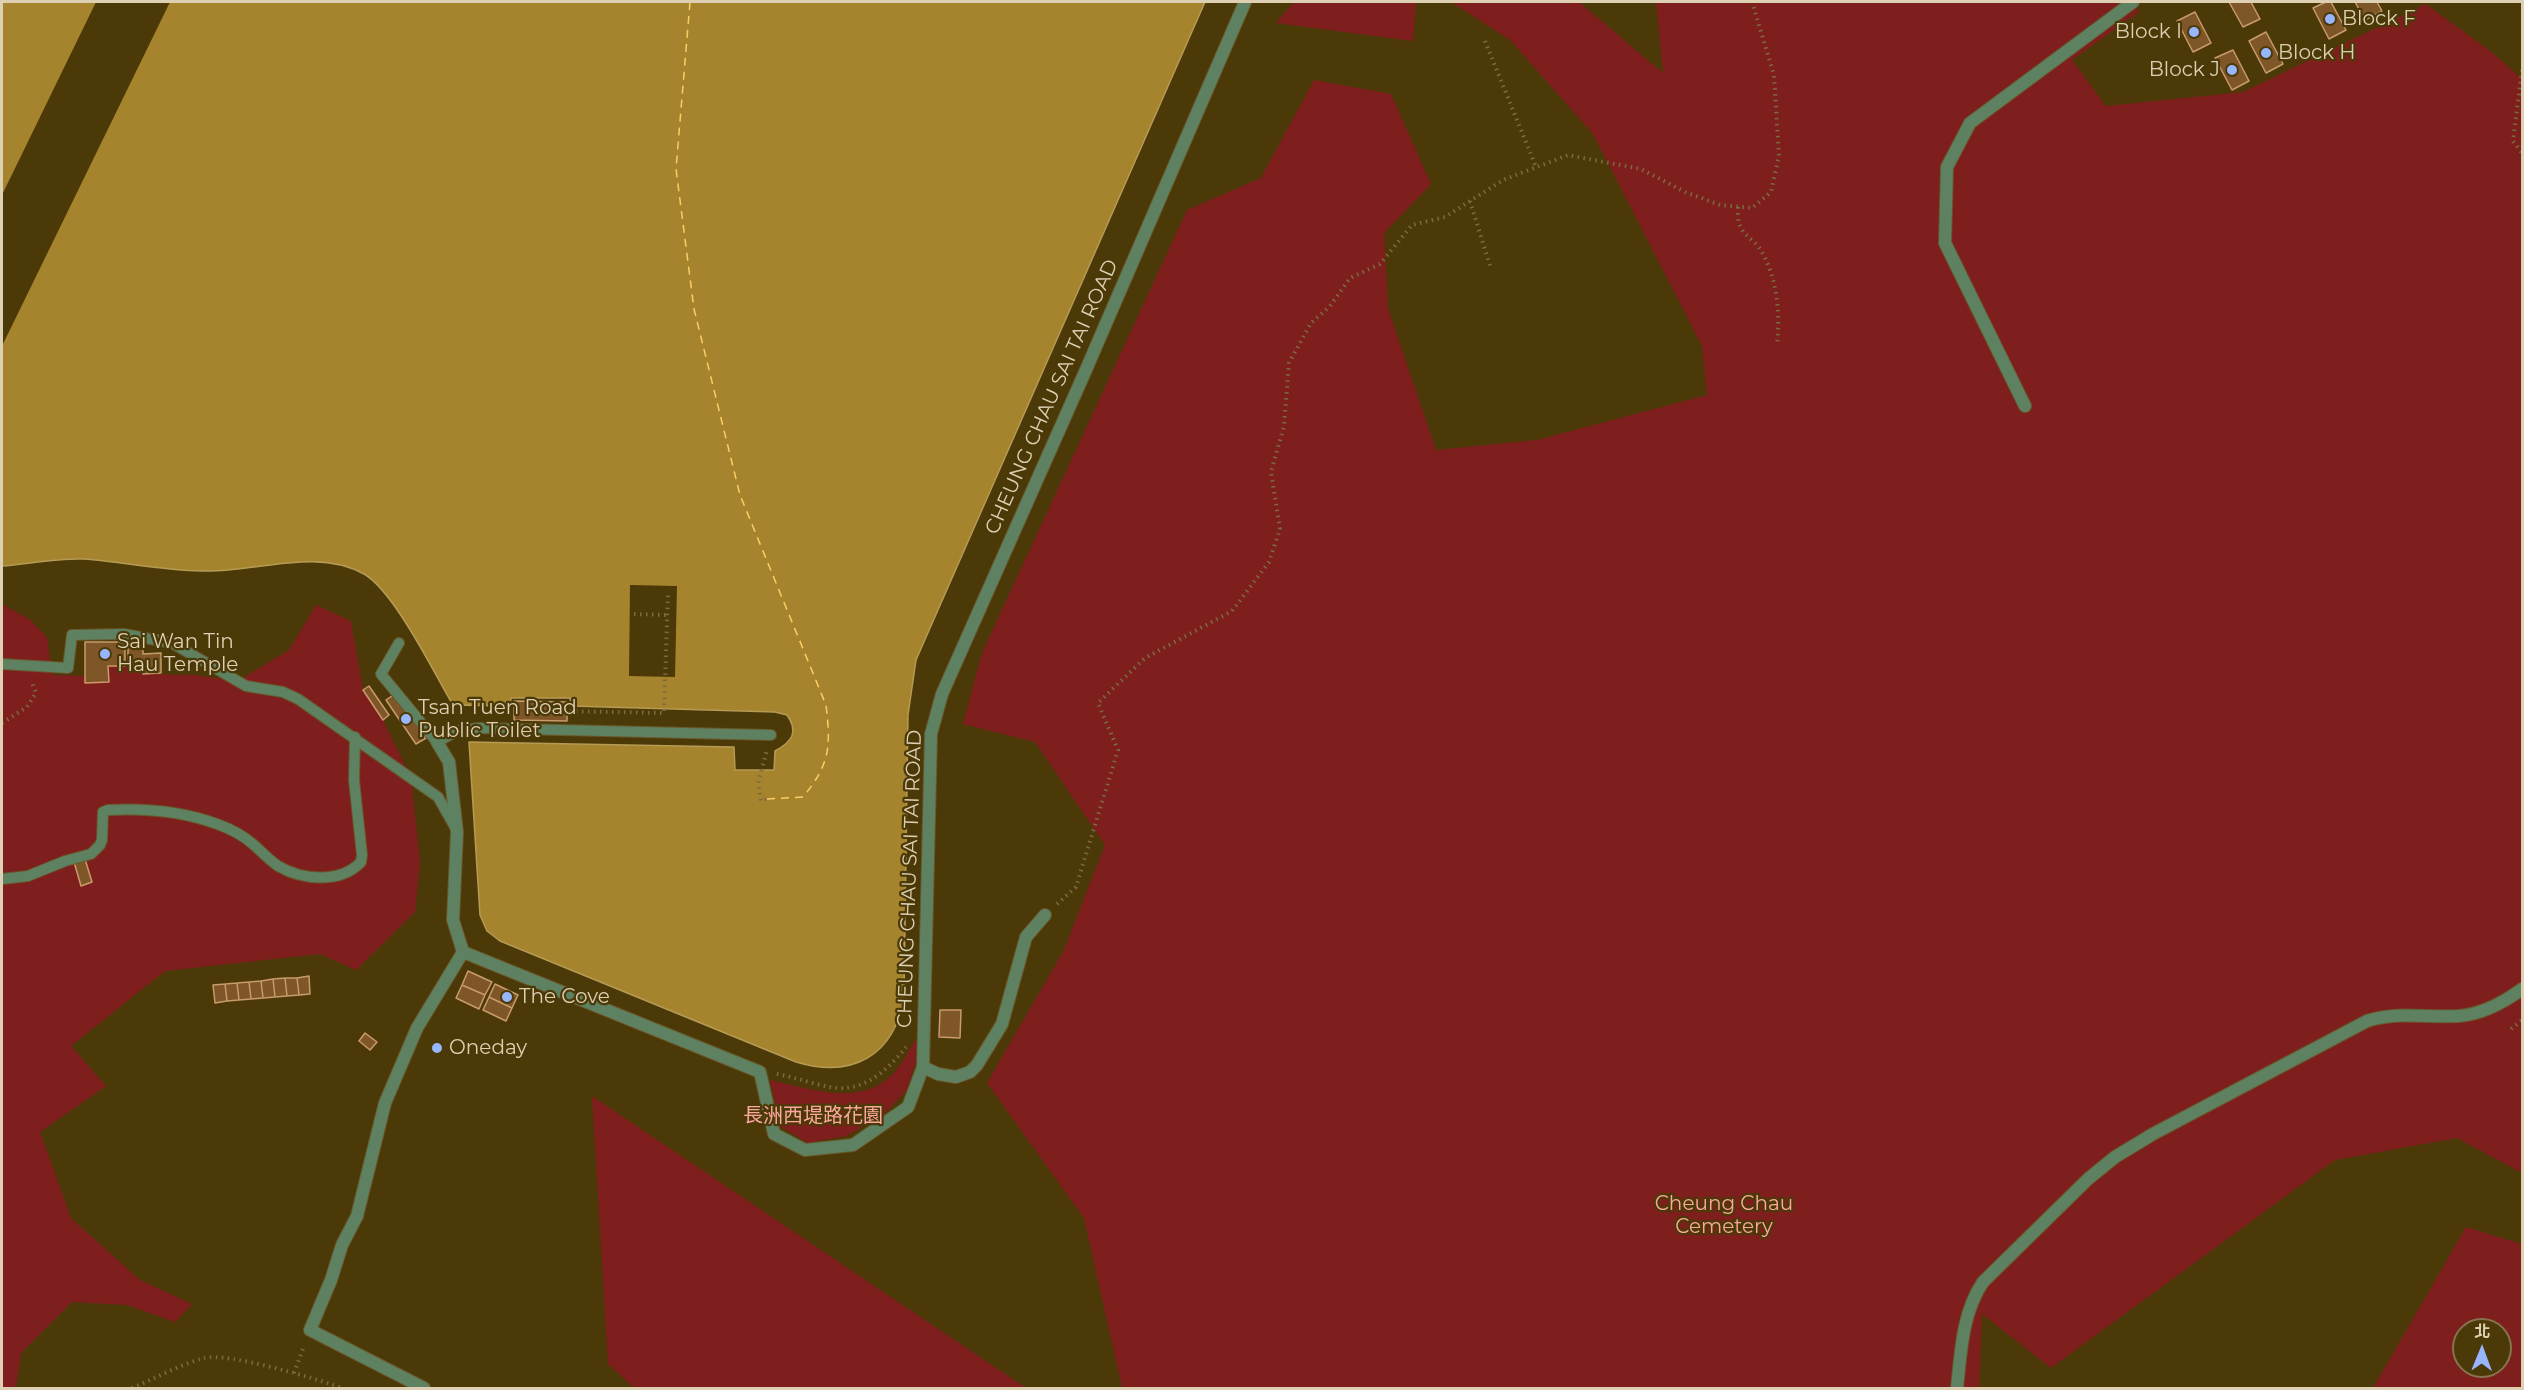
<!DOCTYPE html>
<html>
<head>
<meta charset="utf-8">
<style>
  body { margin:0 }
  #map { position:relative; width:2524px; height:1390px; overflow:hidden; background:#4c3908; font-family:Montserrat,"Noto Sans TC",sans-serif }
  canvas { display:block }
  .frame { position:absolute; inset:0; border:3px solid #ddd0b3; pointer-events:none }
  .north { position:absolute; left:2452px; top:1318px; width:60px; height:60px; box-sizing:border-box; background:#4c3908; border:2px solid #86754c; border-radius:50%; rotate:1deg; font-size:16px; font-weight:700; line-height:24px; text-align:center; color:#ddd0b3 }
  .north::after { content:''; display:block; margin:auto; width:21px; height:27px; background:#98b6fd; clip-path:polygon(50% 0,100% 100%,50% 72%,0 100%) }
</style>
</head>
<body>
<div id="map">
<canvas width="2524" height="1390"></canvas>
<div class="frame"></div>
<div class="north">北</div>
</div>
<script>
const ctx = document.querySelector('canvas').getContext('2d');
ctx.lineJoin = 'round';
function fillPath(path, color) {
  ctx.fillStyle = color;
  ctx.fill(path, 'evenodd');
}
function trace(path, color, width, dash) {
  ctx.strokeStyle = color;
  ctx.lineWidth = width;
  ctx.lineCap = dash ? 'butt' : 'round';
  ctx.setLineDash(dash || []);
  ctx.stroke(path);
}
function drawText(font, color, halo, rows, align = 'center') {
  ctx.font = font + ' Montserrat,"Noto Sans TC",sans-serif';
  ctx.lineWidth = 4.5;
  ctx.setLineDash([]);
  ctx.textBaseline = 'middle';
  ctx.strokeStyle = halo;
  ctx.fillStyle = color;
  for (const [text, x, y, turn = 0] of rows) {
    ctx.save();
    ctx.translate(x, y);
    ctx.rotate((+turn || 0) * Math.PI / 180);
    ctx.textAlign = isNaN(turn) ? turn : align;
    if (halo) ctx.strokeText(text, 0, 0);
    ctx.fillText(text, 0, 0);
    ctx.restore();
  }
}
const green = new Path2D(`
  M 1294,2 L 1416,2 L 1413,41 L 1276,23 Z
  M 1451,2 L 1579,2 L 1663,73 L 1656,2 L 2134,2 L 2139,12 L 2072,60 L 2106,106 L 2243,92 L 2426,4 L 2494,54 L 2522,79 L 2522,1173 L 2457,1138 L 2335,1160 L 2051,1368 L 1982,1314 L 1979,1388 L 1122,1388 L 1084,1218 L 987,1083 L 1064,950 L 1105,845 L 1035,742 L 963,724 L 982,653 L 1187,210 L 1261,178 L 1314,80 L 1391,94 L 1431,184 L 1384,233 L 1388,308 L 1436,450 L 1537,440 L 1707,395 L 1702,346 L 1593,134 L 1510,40 Z
  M 2,604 L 29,619 L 47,637 L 52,675 L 85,676 L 86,683 L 109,682 L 108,666 L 143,664 L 144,674 L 196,675 L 238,681 L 289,650 L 316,605 L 351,621 L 363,690 L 383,720 L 411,777 L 420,862 L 415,912 L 356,970 L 320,954 L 165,971 L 71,1046 L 106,1086 L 40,1132 L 71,1218 L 140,1280 L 192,1304 L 175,1322 L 127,1305 L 72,1302 L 21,1353 L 16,1388 L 2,1388 Z
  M 916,1039 L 916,1062 L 906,1091 L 886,1112 L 847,1136 L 808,1143 L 781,1127 L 770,1080 C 812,1089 864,1109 896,1070 C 904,1061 909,1049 916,1039 Z
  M 592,1096 L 1026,1388 L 634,1388 L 608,1364 Z
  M 2466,1227 L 2522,1244 L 2522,1388 L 2373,1388 ZM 2464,1330 L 2500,1330 L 2500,1366 L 2464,1366 Z`);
const water = new Path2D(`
  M 2,2 L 1205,2 L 916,660 L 908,715 L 904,996 C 895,1056 852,1079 796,1062 L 500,941 L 487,931 L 480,915 L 469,742 L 734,747 L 735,770 L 774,770 L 775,751 C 792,742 799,732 787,715 L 775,712 L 571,706 L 570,698 L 511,698 L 510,706 L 453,705 C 434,673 394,591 364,574 C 316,547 254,573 202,571 C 162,570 123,562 84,559 C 57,558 28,564 2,566 Z`);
const pier = new Path2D(`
  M 96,2 L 170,2 L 2,346 L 2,195 Z
  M 630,585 L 677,586 L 675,677 L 629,676 Z`);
const ferry = new Path2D(`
  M 690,2 L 676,169 L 694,309 L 740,495 L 826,705 C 831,747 830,764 803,797 L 766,799`);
const building = new Path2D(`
  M 2229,2 L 2251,2 L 2260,19 L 2243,27 Z
  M 2326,2 L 2331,2 L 2346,30 L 2329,39 L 2313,8 Z
  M 2355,2 L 2377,2 L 2382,11 L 2365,20 Z
  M 2195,12 L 2211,43 L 2193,52 L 2177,21 Z
  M 2266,32 L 2283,64 L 2266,73 L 2249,41 Z
  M 2233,50 L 2249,81 L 2232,90 L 2215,58 Z
  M 85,642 L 125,642 L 125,666 L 108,666 L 109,682 L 85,683 Z
  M 128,644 L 143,644 L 143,654 L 161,653 L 161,673 L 143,674 L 143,664 L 128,664 Z
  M 369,686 L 389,715 L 383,720 L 363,690 Z
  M 395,694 L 426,738 L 416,744 L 386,700 Z
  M 514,701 L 567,702 L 567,721 L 514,720 Z
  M 85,859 L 92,882 L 81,886 L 74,862 Z
  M 468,971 L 492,982 L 485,995 L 462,985 Z
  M 309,976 L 310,994 L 299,995 L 297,978 Z
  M 285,978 L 297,978 L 299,995 L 287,996 Z
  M 285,978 L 287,996 L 275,997 L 273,979 Z
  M 273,979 L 275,997 L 263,998 L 261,981 Z
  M 261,981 L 263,998 L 251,999 L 249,982 Z
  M 249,982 L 251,999 L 239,1000 L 237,983 Z
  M 237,983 L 239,1000 L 227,1001 L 225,984 Z
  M 225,984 L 227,1001 L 215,1003 L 213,985 Z
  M 495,984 L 518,995 L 512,1008 L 489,997 Z
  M 462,985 L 485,995 L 479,1009 L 456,998 Z
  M 489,997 L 512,1008 L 506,1021 L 483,1010 Z
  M 940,1010 L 961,1010 L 960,1038 L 939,1037 Z
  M 365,1033 L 377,1042 L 370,1050 L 359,1041 Z`);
const path = new Path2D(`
  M 1485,41 L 1536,167
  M 2522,70 L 2513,141 L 2522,153
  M 1470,201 L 1491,269
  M 1738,207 C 1736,238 1752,233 1763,254 C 1778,283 1780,313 1777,345
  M 634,614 L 668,615
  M 562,715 L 562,711 L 664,713 L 668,594
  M 2,723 L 27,707 L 36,693 L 32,682
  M 766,799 L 761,801 L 758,783 L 767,750
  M 1057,904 L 1076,887 L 1118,750 L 1098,703 L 1145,658 L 1232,611 L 1269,562 L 1280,529 L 1271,472 L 1284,426 L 1289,363 L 1311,323 L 1330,306 L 1350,278 L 1380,264 L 1412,225 L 1445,217 L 1503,180 L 1568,155 L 1641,169 L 1685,192 L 1720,205 L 1752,208 L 1771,192 L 1779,156 L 1774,75 L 1752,2
  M 2511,1029 L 2522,1020
  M 777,1074 C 796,1077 828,1090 846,1088 C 872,1085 891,1066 906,1047
  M 294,1373 L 304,1346
  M 132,1388 C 154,1379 181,1364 204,1358 C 227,1352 318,1379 342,1388`);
const service = new Path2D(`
  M 399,643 L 381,674 L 437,742 L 457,731 L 478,728 L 771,735
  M 2,664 L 68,668 L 72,635 L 124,634 L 172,643 L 246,686 L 283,692 L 298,699 L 438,797 L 455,827
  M 2,879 L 28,876 L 65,861 L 91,854 L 100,845 L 102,840 L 103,812 L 108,810 C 145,808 182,811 217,824 C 231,829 243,835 254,845 C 262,852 269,860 278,866 C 302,880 340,884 361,862 L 362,855 L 354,780 L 355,737`);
const minor = new Path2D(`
  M 2025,406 L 1945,243 L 1947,167 L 1970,123 L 2133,2
  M 437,742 L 449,762 L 457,832 L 453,920 L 463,952
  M 463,952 L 760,1072 L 774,1134 L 805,1150 L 853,1145 L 908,1107 L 923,1067 L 931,734 L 942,694 L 1085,372 L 1245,2
  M 923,1067 L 938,1074 L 956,1077 L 970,1072 L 977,1065 L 1002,1024 L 1026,937 L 1045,915
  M 424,1388 L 310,1330 L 331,1280 L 342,1245 L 357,1216 L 385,1103 L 417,1028 L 463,952
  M 1957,1388 C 1961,1352 1962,1313 1983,1282 L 2088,1179 L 2115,1157 L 2153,1134 L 2367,1021 C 2397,1011 2428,1018 2459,1016 C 2483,1014 2503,1003 2522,989`);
const markers = [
  [2330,19,6,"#98b6fd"],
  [2194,32,6,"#98b6fd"],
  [2266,53,6,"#98b6fd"],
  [2232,70,6,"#98b6fd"],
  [105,654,6,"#98b6fd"],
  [406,719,6,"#98b6fd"],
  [507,997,6,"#98b6fd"],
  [437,1048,6,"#98b6fd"]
];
const poiNames = [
  ["Block F",2342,19],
  ["Block I",2182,32,"right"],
  ["Block H",2278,53],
  ["Block J",2220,70,"right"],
  ["Sai Wan Tin",117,642],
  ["Hau Temple",117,665],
  ["Tsan Tuen Road",418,708],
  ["Public Toilet",418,731],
  ["The Cove",519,997],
  ["Oneday",449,1048]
];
const streetNames = [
  ["CHEUNG CHAU SAI TAI ROAD",1052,397,-66],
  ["CHEUNG CHAU SAI TAI ROAD",910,879,-88]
];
const parkNames = [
  ["長洲西堤路花園",813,1116],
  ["Cheung Chau",1724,1204],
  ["Cemetery",1724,1227]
];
fillPath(green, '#7f1f1d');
fillPath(water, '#a6842d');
trace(water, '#b69b55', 1.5);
fillPath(pier, '#4c3908');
trace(ferry, '#fbce64', 1.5, [8, 6]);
fillPath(building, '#7f5627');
trace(building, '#c99b6b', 1.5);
trace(service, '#69572a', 12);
trace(minor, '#69572a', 14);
trace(path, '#7c6b41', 4, [1.5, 4.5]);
trace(service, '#5e8161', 10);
trace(minor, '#5e8161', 12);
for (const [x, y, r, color] of markers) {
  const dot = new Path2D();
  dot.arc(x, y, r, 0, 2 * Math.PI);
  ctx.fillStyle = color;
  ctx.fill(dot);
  trace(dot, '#4c3908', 2);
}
drawText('20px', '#ddd0b3', '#4c3908', poiNames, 'left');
drawText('20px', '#ddd0b3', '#4c3908', streetNames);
drawText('20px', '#fba79e', '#4c3908', parkNames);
</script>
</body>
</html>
